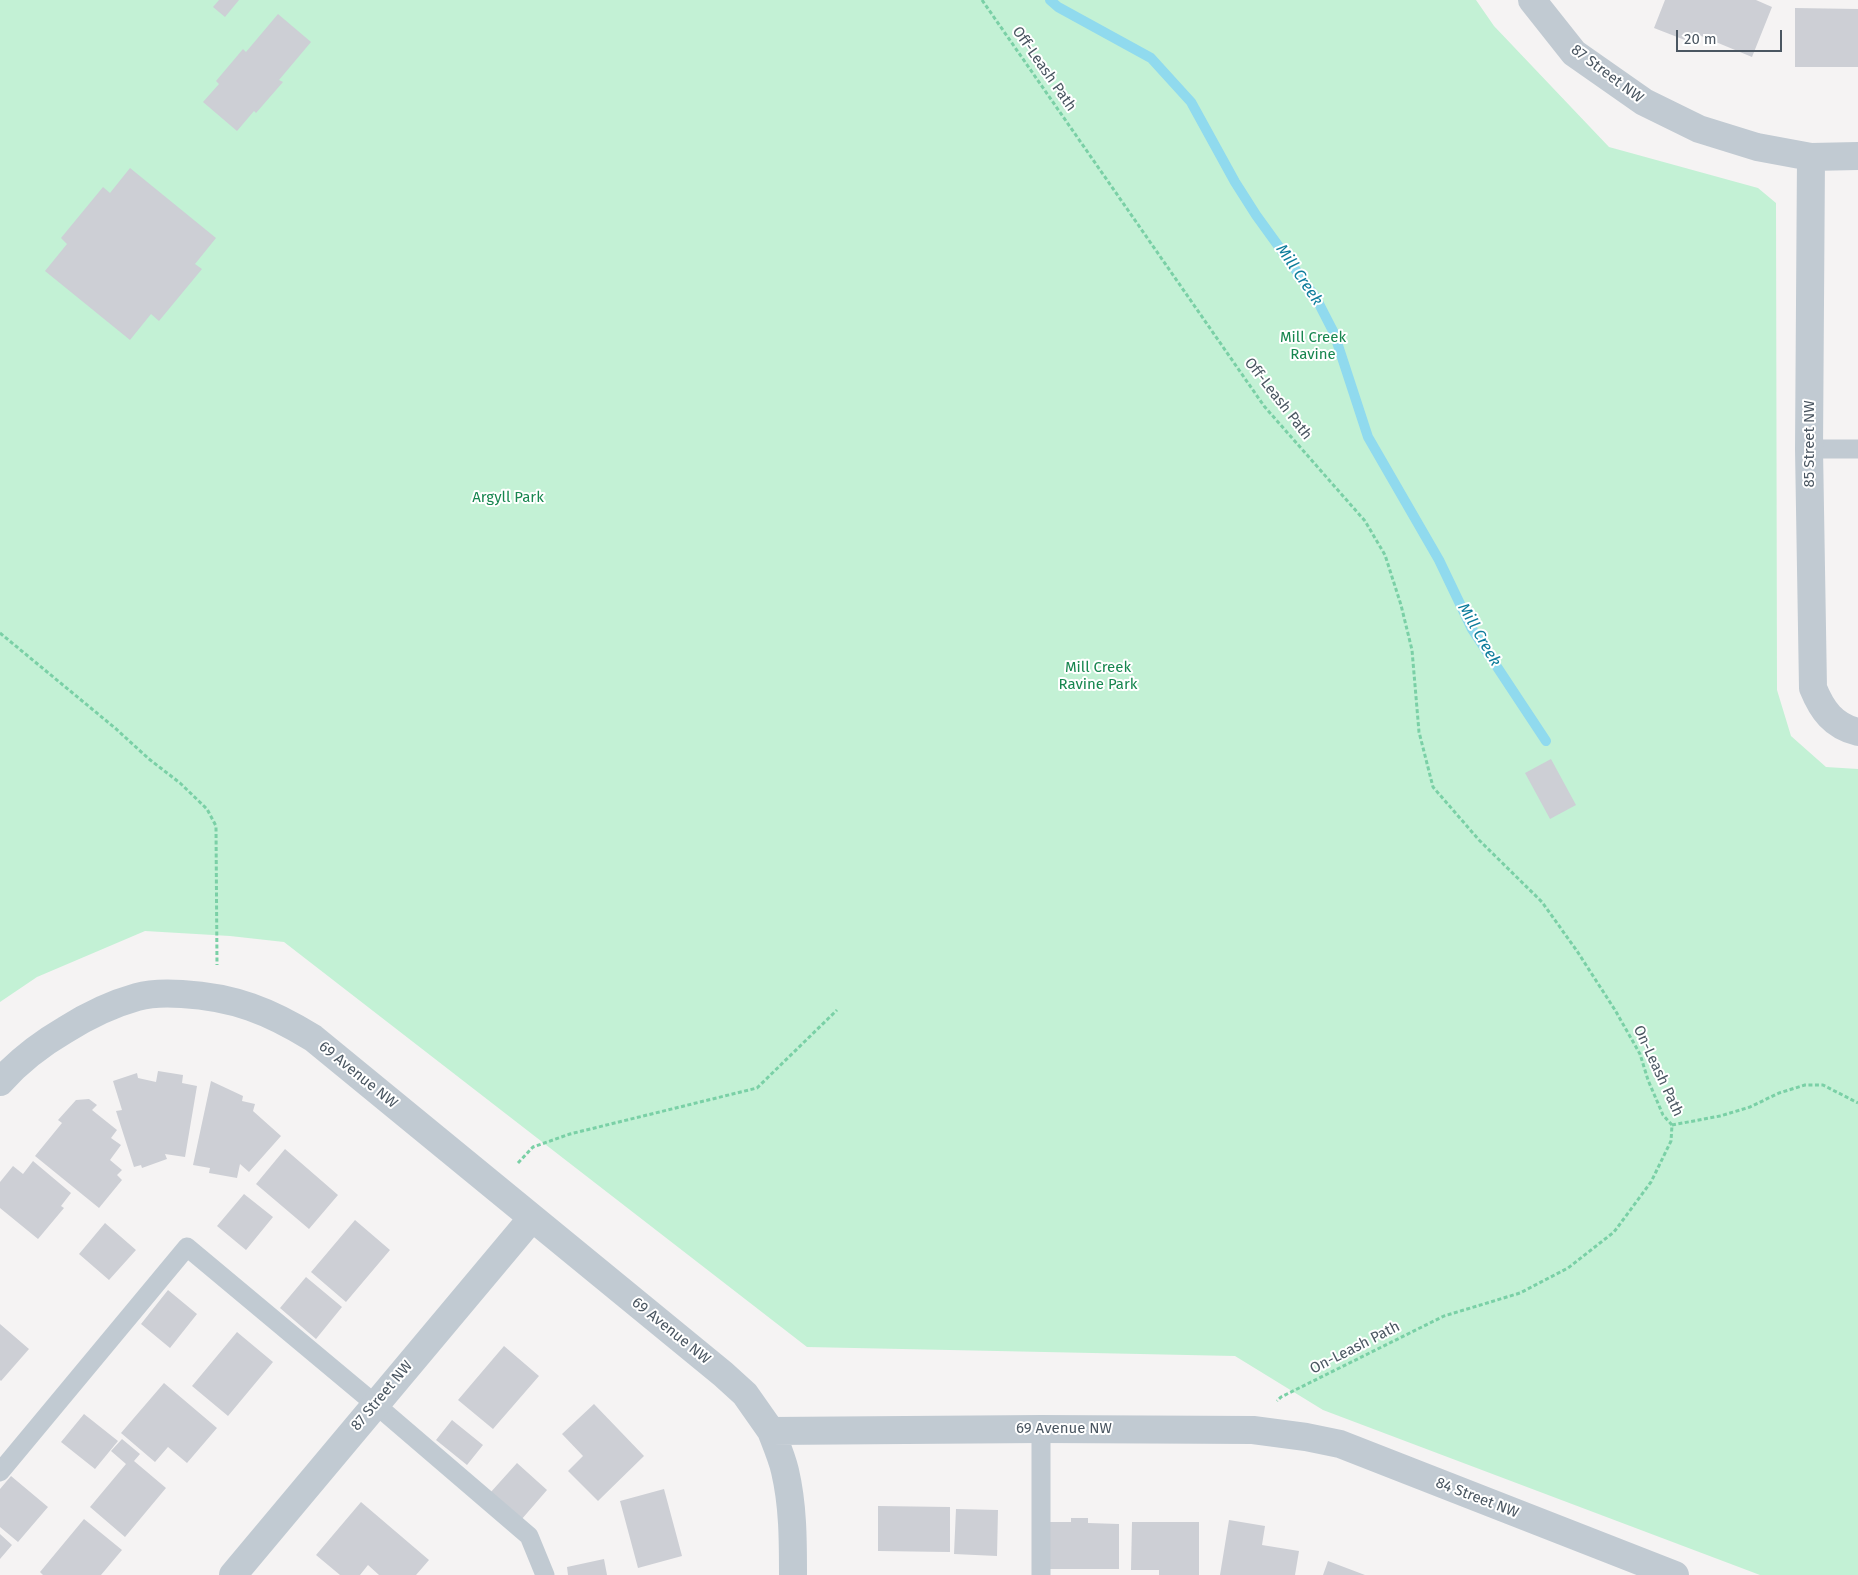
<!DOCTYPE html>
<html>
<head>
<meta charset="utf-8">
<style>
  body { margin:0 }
  #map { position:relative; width:1858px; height:1575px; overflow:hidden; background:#f5f3f3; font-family:"Fira Sans",sans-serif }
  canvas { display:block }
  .scale { position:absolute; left:1676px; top:30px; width:106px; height:22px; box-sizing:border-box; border:2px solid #4a5661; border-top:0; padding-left:6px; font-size:15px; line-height:18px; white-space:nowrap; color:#4a5661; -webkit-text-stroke:4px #fff; paint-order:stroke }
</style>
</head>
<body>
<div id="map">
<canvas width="1858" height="1575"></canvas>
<div class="scale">20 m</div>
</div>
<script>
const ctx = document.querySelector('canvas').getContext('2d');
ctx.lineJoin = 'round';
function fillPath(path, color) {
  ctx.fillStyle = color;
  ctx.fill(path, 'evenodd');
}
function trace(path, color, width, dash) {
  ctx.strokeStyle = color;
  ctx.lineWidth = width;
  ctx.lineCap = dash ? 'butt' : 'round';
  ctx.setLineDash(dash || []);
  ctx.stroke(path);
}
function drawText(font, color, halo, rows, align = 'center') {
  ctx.font = font + ' "Fira Sans",sans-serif';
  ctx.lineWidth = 4;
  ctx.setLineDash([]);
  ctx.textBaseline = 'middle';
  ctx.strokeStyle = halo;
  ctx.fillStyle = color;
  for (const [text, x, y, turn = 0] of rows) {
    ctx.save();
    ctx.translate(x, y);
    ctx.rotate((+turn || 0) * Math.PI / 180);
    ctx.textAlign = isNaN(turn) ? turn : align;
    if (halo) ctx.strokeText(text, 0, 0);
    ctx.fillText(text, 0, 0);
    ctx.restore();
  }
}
const green = new Path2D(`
  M 0,0 L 1476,0 L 1494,26 L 1609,147 L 1758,188 L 1776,203 L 1777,690 L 1791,736 L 1826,767 L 1858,769 L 1858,1575 L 1760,1575 L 1323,1410 L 1235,1356 L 807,1347 L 284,942 L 230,936 L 145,931 L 37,977 L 0,1002 Z`);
const stream = new Path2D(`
  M 1050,0 L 1058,7 L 1151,58 L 1191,102 L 1235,182 L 1256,215 L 1316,298 L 1334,333 L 1368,437 L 1439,560 L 1472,629 L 1546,741`);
const building = new Path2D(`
  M 219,0 L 239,0 L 225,17 L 213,7 Z
  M 1665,0 L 1756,0 L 1772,7 L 1752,57 L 1694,33 L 1690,42 L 1654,28 Z
  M 1795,8 L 1858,9 L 1858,67 L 1795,67 Z
  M 278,14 L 311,42 L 279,80 L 283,82 L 256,113 L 254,111 L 237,131 L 203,102 L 219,84 L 216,81 L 243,49 L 246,52 Z
  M 130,168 L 216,238 L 195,264 L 202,269 L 159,321 L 151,314 L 130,340 L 45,271 L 67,244 L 61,238 L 103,187 L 110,193 Z
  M 1551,759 L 1576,805 L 1550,819 L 1525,773 Z
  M 158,1071 L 183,1075 L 182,1083 L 197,1086 L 185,1157 L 165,1154 L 167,1159 L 142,1168 L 141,1165 L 134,1167 L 116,1111 L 122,1110 L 113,1081 L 137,1073 L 138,1078 L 156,1082 Z
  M 211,1081 L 243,1096 L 242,1101 L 255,1104 L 253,1111 L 281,1136 L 249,1172 L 240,1164 L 237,1178 L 209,1173 L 210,1168 L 193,1165 Z
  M 89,1099 L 97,1105 L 92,1110 L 117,1130 L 111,1138 L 121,1145 L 110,1160 L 122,1170 L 117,1175 L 122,1180 L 99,1208 L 35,1156 L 62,1123 L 58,1120 L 76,1100 Z
  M 285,1149 L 338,1195 L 309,1229 L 256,1184 Z
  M 33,1161 L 71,1193 L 61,1206 L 64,1208 L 38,1239 L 0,1208 L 0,1182 L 13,1166 L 23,1174 Z
  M 244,1194 L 273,1217 L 246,1250 L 217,1226 Z
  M 355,1220 L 390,1250 L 346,1302 L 311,1272 Z
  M 105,1223 L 136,1250 L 109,1280 L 79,1254 Z
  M 306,1277 L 342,1307 L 316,1339 L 280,1308 Z
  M 168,1290 L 197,1314 L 170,1348 L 141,1324 Z
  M 0,1324 L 29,1349 L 1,1381 L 0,1380 Z
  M 237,1332 L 273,1362 L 228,1416 L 192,1386 Z
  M 504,1346 L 539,1376 L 493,1429 L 458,1400 Z
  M 164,1383 L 217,1428 L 187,1463 L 168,1447 L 155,1462 L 121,1433 Z
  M 594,1404 L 644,1456 L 598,1501 L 568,1471 L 583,1456 L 562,1434 Z
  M 84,1414 L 118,1441 L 95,1469 L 61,1442 Z
  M 452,1420 L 483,1445 L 467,1465 L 436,1440 Z
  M 122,1439 L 140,1454 L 134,1461 L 166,1488 L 125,1537 L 90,1507 L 126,1464 L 111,1451 Z
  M 517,1463 L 547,1490 L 521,1520 L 490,1493 Z
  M 11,1476 L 48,1507 L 18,1542 L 0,1527 L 0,1489 Z
  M 664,1489 L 682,1556 L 638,1568 L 620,1501 Z
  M 361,1502 L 429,1560 L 416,1575 L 379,1575 L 368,1565 L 360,1575 L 340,1575 L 316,1555 Z
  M 878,1506 L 950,1507 L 950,1552 L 878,1551 Z
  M 956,1509 L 998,1510 L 997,1556 L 954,1554 Z
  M 1071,1518 L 1088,1518 L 1088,1523 L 1119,1524 L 1119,1569 L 1047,1569 L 1048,1522 L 1071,1522 Z
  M 84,1519 L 122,1550 L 101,1575 L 43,1575 L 40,1572 Z
  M 1229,1520 L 1265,1526 L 1262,1545 L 1299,1551 L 1295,1575 L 1220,1575 Z
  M 1132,1522 L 1199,1522 L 1199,1575 L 1159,1575 L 1159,1570 L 1131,1570 Z
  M 0,1534 L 12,1545 L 0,1559 Z
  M 604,1559 L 607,1575 L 568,1575 L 567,1567 Z
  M 1328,1561 L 1365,1575 L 1323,1575 Z`);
const path = new Path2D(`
  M 982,0 L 1264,406 L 1365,521 L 1385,555 L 1401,605 L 1412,650 L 1419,732 L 1433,787 L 1479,840 L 1542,902 L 1577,951 L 1615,1010 L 1640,1054 L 1648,1080 L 1663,1115 L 1672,1125 L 1671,1141 L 1651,1182 L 1614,1232 L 1568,1268 L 1520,1293 L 1444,1316 L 1281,1397 L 1277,1401
  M 0,633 L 115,728 L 149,759 L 180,783 L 207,809 L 216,826 L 217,965
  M 1672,1125 L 1720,1116 L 1750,1107 L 1779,1093 L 1805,1085 L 1823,1085 L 1858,1103
  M 518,1163 L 533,1147 L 570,1134 L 757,1088 L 837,1010`);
const service = new Path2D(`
  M 1809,449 L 1858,449
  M 0,1472 L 187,1247 L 375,1404 L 529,1536 L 545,1575
  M 1041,1575 L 1041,1429`);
const minor = new Path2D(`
  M 1532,0 L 1574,53 L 1644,102 L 1699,129 L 1757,147 L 1811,157 L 1858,156
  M 1811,157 L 1809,449 L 1813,688 C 1822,710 1833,726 1858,732
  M 0,1082 C 19,1061 41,1044 65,1030 C 87,1016 112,1004 137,997 C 151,993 168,993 182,994 C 234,997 269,1011 313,1038 L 723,1374 L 745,1394 L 771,1431 L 1041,1429 L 1253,1430 L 1306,1437 L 1340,1444 L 1675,1575
  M 771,1431 C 776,1444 782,1458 785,1471 C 793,1505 793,1540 793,1575
  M 233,1575 L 532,1218`);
const streetNames = [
  ["Off-Leash Path",1044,69,55],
  ["87 Street NW",1607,74,37],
  ["Off-Leash Path",1278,399,52],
  ["85 Street NW",1810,444,-90],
  ["On-Leash Path",1658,1071,65],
  ["69 Avenue NW",358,1075,39],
  ["69 Avenue NW",671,1331,39],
  ["On-Leash Path",1355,1348,-27],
  ["87 Street NW",382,1396,-50],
  ["69 Avenue NW",1064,1429],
  ["84 Street NW",1477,1498,21]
];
const parkNames = [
  ["Mill Creek",1313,338],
  ["Ravine",1313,355],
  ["Argyll Park",508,498],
  ["Mill Creek",1098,668],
  ["Ravine Park",1098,685]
];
const waterNames = [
  ["Mill Creek",1299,275,56],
  ["Mill Creek",1479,635,60]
];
fillPath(green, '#c3f1d5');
trace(stream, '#90daee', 10);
fillPath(building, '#cdcfd5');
trace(path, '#7ad0a6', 3, [4, 2.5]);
trace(service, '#c1cad2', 19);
trace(minor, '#c1cad2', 28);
drawText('15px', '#4a5661', '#fff', streetNames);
drawText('15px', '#17864f', '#fff', parkNames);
drawText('italic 16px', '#0c7c9b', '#fff', waterNames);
</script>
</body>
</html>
